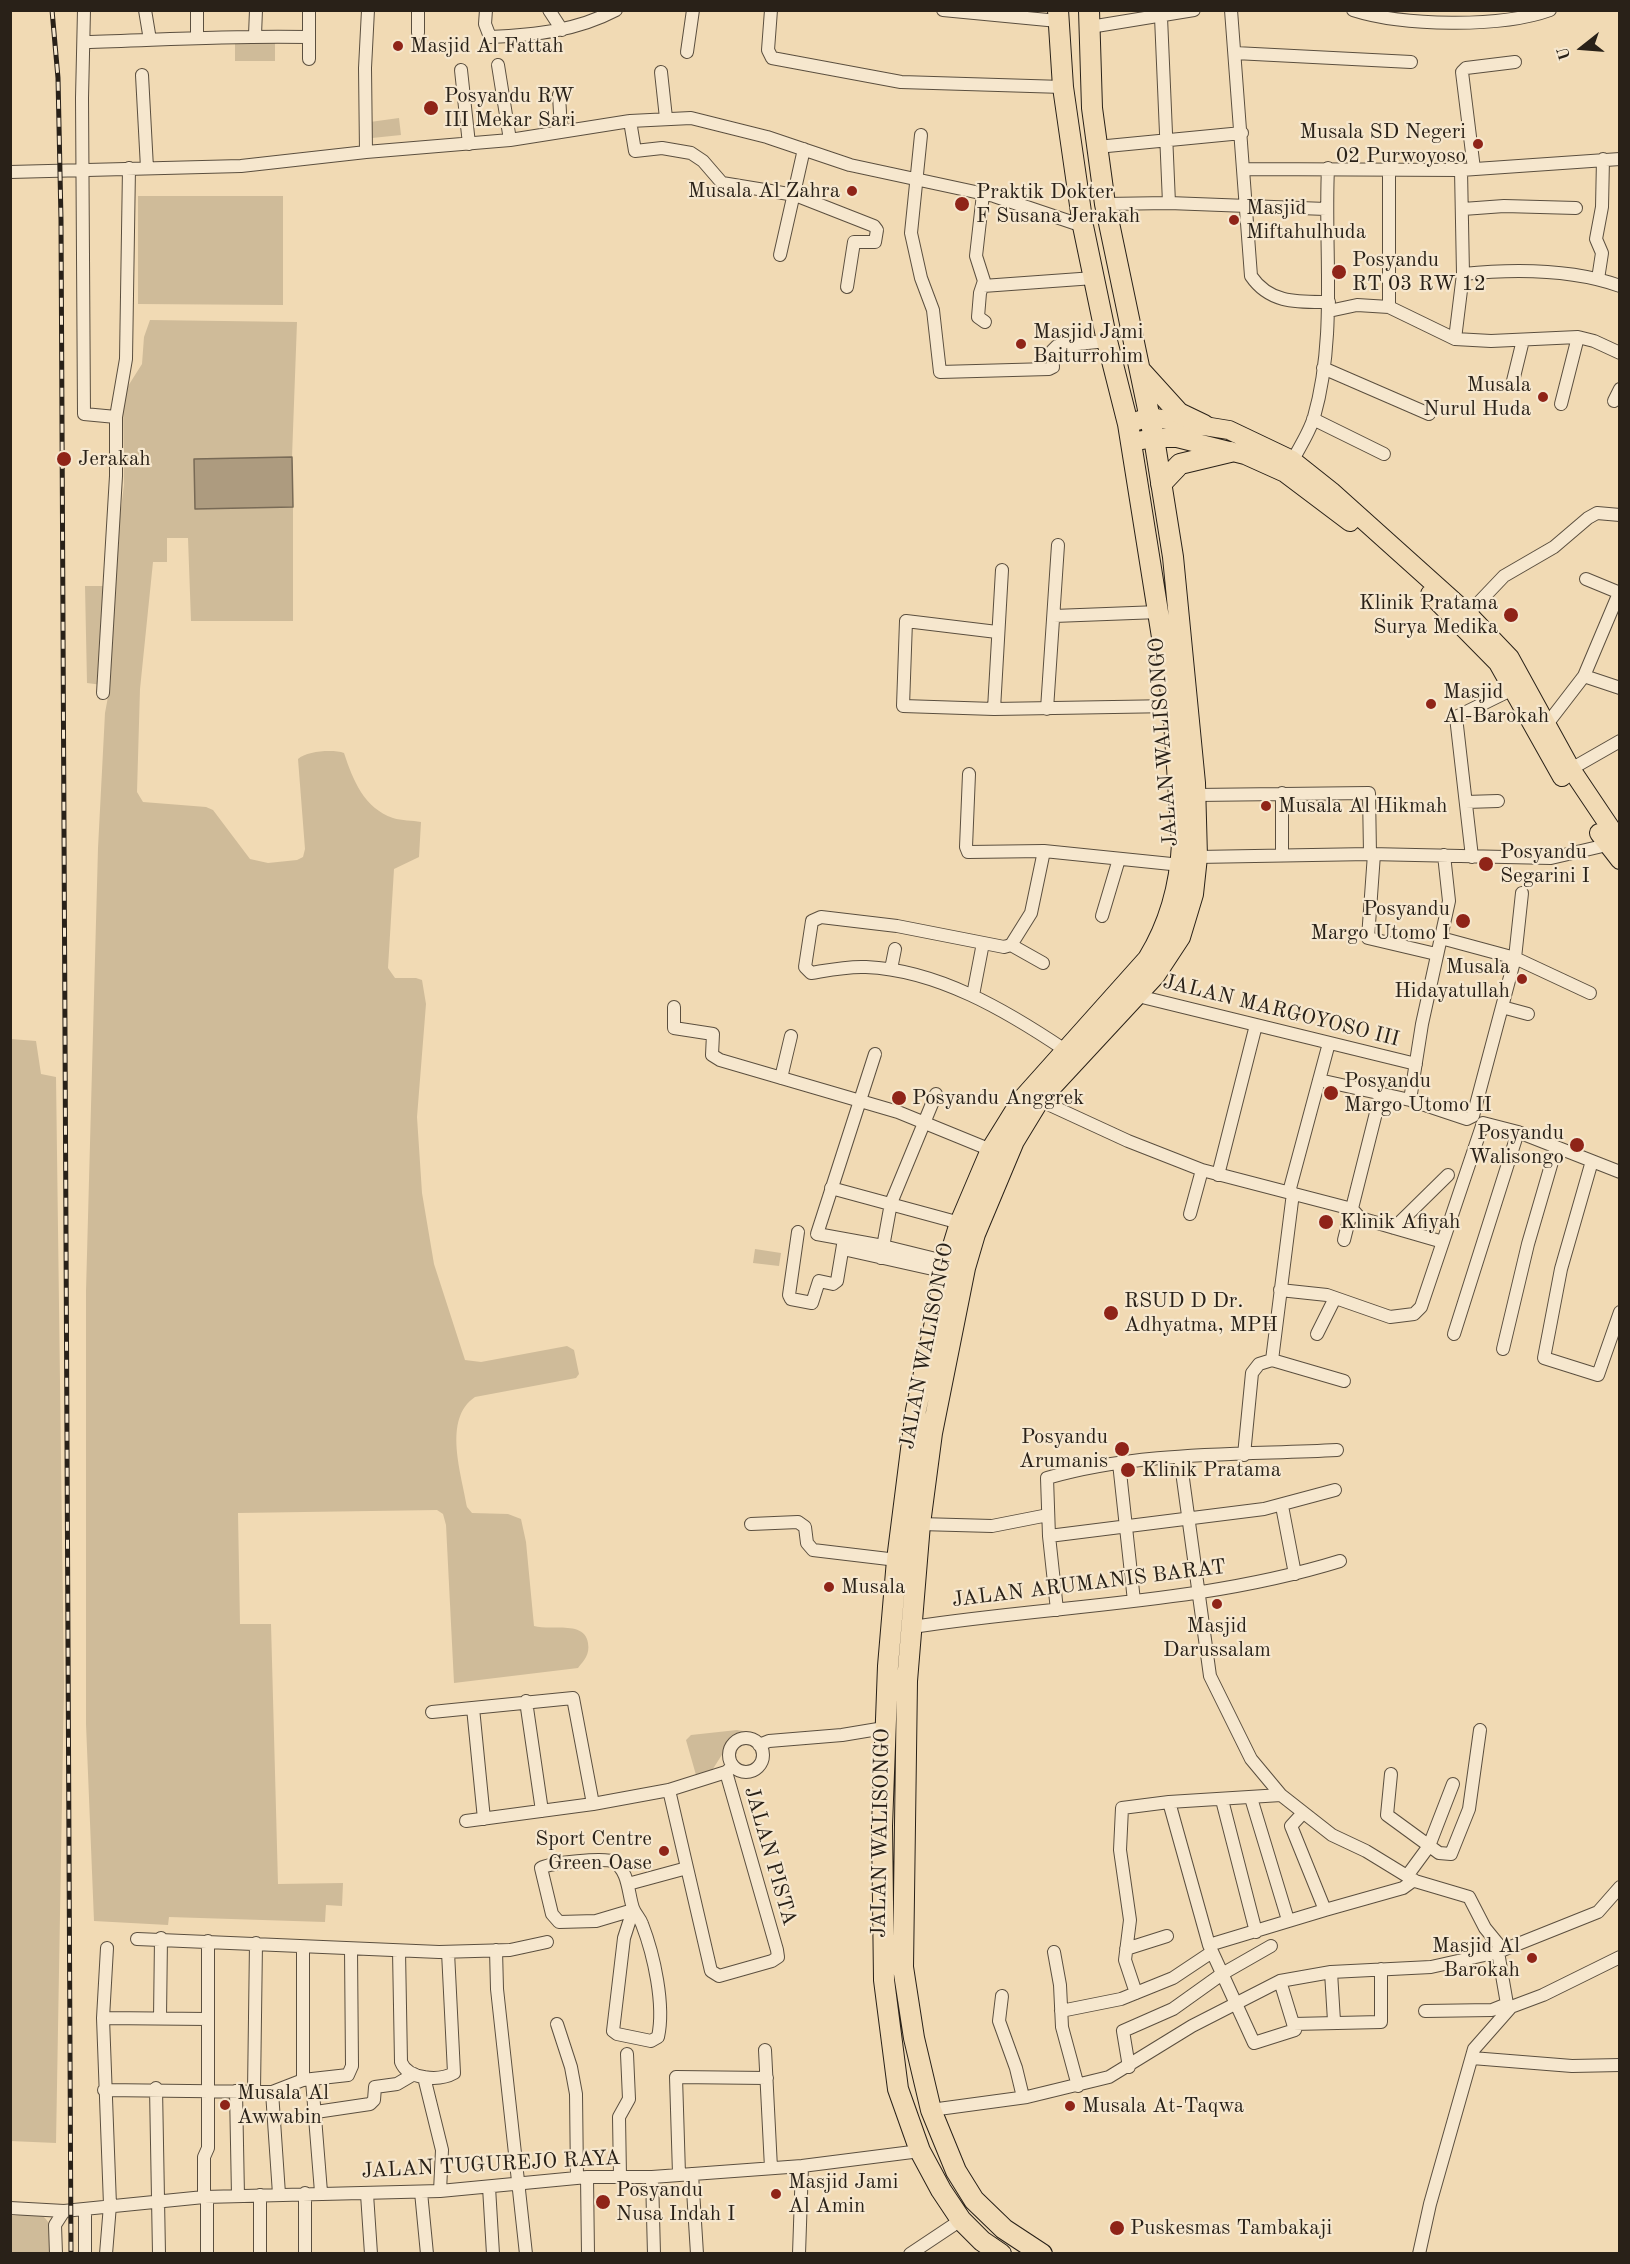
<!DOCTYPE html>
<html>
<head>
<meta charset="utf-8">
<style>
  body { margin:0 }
  #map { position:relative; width:1630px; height:2264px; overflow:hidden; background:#f1dab4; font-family:"Old Standard TT",serif }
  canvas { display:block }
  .frame { position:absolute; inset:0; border:12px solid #292118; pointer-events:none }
  .north { position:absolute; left:1552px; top:18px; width:60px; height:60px; -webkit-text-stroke:4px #f6e7ce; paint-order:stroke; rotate:253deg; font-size:16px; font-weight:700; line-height:24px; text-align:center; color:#292118 }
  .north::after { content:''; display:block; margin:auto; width:21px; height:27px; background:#292118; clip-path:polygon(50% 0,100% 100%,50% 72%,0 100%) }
</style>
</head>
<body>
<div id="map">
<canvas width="1630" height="2264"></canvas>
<div class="frame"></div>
<div class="north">U</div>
</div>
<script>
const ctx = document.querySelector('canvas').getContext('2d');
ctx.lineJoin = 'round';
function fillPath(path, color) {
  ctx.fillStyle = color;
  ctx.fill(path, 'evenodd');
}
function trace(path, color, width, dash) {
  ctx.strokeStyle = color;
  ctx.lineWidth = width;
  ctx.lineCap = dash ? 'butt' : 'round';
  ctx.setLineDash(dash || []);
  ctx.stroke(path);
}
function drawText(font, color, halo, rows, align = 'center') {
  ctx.font = font + ' "Old Standard TT",serif';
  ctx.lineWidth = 4.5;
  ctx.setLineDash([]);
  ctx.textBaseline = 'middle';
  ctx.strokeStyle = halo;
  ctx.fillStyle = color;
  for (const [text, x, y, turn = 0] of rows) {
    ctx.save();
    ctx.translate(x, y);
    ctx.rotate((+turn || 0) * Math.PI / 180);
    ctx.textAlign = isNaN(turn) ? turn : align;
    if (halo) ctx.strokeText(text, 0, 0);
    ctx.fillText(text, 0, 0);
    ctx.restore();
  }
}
const green = new Path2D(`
  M 235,39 L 275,39 L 275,61 L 235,61 Z
  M 399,118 L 401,135 L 372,138 L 370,122 Z
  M 138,196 L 283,196 L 283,305 L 138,304 Z
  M 150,320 L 297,322 L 292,457 L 194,460 L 195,509 L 293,507 L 293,621 L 191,621 L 188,538 L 167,538 L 167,562 L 153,562 L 140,689 L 137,792 L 143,802 L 206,807 L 213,810 L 250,859 L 268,863 L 297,860 L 303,857 L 305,849 L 298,759 C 307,751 333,749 344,753 C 353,780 364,808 393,818 C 402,821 412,820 421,822 L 419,857 L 394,869 L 388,968 L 395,978 L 416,978 L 422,980 L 426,1004 L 417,1117 L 422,1193 L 434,1264 L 465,1360 L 481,1362 L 567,1346 L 574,1350 L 579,1374 L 576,1378 L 475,1397 C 442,1419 462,1475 467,1507 L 472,1513 L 508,1514 L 521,1519 L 526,1542 L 534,1626 C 550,1631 585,1620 588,1643 C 590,1655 584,1660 578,1668 L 454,1683 L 446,1525 L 443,1514 L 437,1510 L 238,1513 L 240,1624 L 271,1624 L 278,1884 L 343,1883 L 342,1906 L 326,1905 L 325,1922 L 169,1917 L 168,1925 L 94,1921 L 86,1724 L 86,1291 L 98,848 L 105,713 L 110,686 L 87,683 L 85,586 L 111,586 L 124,485 L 123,394 L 142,364 L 144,337 Z
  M 11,1039 L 36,1041 L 41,1074 L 56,1077 L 64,1686 L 56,2143 L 10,2141 Z
  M 755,1249 L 781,1253 L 779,1266 L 753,1263 Z
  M 737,1730 L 749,1732 L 730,1742 L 711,1772 L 696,1775 L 686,1740 L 691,1735 Z
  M 39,2214 C 55,2222 51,2238 51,2253 L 11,2254 L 11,2216 Z`);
const water = new Path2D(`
  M 292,457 L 293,507 L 195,509 L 194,459 Z`);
const minor = new Path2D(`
  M 84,10 L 82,98 L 84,414 L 116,417
  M 145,10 L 150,40
  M 197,10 L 197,33
  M 418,10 L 418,33
  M 486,10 L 485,24 L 490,37 C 535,35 576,31 616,10
  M 549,10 L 562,30
  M 771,10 L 768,50 L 772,58 L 901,82 L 1063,87
  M 943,10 L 1058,21
  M 1231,10 L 1251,276 C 1270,304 1298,302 1329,302
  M 1353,10 C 1403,26 1500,28 1550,10
  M 1161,17 L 1169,203
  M 1090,27 L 1194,10
  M 255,35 L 256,10
  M 84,42 C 159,40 233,35 308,37
  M 687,52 L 693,10
  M 1235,53 L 1411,62
  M 309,59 L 309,10
  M 498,65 L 510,140
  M 461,70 L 469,144
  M 661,72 L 666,118
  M 142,75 L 147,168
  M 559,95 L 561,130
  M 630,121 L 635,151 L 662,148 L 691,153 L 703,161 L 722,183 L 795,195 L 874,226 L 877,230 L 875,242 L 854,242 L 847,287
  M 921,135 L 911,233 L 921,278 L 933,310 L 940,372 L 1049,369 L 1053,367 L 1052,351 L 1057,346 L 1107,341
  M 1097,147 L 1242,133
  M 366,152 L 365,68 L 368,10
  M 1244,169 L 1461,170 L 1620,159
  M 1474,169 L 1462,72 L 1466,68 L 1515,62
  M 10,172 L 241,166 L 366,152 L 510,140 L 630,121 L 691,118 L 767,137 L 850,165 L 994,196 L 1083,226
  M 983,194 L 976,256 L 984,281 L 980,293 L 978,317 L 985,322
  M 1105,204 L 1169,203 L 1326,209
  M 1463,209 L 1504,206 L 1576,208
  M 780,255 L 804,149
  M 1463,274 C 1513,269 1572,269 1620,286
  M 1598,279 L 1602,253 L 1596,239 L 1602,207 L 1603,159
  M 983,286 L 1094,278
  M 1389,307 L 1389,168
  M 1329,311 L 1357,305 L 1389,307 L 1455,339 L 1491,341 L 1578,337 L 1594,341 L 1620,353
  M 1455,339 L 1463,274 L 1461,170
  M 1323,368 L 1429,414
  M 1512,385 L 1523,340
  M 1614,401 L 1620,389
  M 1561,404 L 1578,337
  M 1313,419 L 1384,454
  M 1289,467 C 1297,451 1309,434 1314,417 C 1337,336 1324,251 1328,168
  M 1586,579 L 1620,593
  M 1054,616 L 1159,612
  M 1464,618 L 1504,576 L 1554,547 L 1588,518 L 1597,513 L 1620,515
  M 997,632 L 906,621 L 903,706 L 994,709 L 1173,706
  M 1584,676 L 1619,593
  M 103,693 L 116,476 L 116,417 L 126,359 L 129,168
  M 994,709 L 1002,570
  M 1047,709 L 1058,545
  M 1544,728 L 1584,676 L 1620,688
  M 1571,769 L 1620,741
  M 969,774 L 966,847 L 968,852 L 1044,851 L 1181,865
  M 1282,793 L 1282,854
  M 1196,795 L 1369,793 L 1370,854
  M 1466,802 L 1498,801
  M 1044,851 L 1031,913 L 1011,945 L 1004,947 L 897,926 L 821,917 L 812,921 L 805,967 L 811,973 C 829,970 847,966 866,967 C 938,970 1007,1011 1065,1050
  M 1374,854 L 1368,938 L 1436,954
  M 1197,857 L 1370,854 L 1551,858 L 1607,845
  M 1472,857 L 1456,717 L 1519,686
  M 1102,916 L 1119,859
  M 1441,938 L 1515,958 L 1590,993
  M 1011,945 L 1043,963
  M 891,969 L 895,949
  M 973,995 L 983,943
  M 1138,996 L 1416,1064
  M 674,1007 L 674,1028 L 713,1034 L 712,1055 L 720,1060 L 898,1112 L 991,1150
  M 1502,1007 L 1528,1014
  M 875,1054 L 817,1234 L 883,1246 L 948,1262
  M 781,1078 L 791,1036
  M 1319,1080 L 1410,1100 L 1467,1119 L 1473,1116 L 1515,958 L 1522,893
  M 1039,1100 L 1128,1141 L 1202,1170 L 1352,1209
  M 1410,1100 L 1422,1024 L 1449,901 L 1444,855
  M 1592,1161 L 1561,1269 L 1544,1358 L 1598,1375 L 1620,1312
  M 1218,1175 L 1256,1025
  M 831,1188 L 960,1223
  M 1289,1192 L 1329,1043
  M 1352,1209 L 1360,1218 L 1443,1242
  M 1190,1214 L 1202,1170
  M 1394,1228 L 1448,1175
  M 798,1232 L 789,1295 L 791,1299 L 812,1303 L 819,1281 L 833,1284 L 837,1281 L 844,1239
  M 1344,1240 L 1381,1093
  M 843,1249 L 946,1272
  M 881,1258 L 891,1203 L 936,1094
  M 1280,1290 L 1327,1295 L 1390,1317 L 1414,1314 L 1421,1307 L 1483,1123 L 1518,1132 L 1620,1172
  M 1317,1334 L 1335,1298
  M 1454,1334 L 1518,1132
  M 1503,1349 L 1528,1244 L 1556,1148
  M 1272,1360 L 1344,1381
  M 1244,1455 L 1252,1373 L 1259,1364 L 1272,1360 L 1293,1193
  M 1180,1457 L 1210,1676 L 1251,1759 L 1281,1795 L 1332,1835 L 1366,1851 L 1415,1881 L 1469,1897 L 1485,1928 L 1503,1950
  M 1119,1463 L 1134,1601
  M 1282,1506 L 1295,1574
  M 751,1524 L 798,1522 L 805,1527 L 807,1543 L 813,1550 L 897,1560
  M 920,1524 L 992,1526 L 1048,1515
  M 1049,1536 L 1264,1509 L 1335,1490
  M 1057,1610 L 1049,1536 L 1047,1478 C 1140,1451 1241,1455 1337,1450
  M 912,1627 C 1055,1605 1201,1604 1340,1561
  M 526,1701 L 542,1811
  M 473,1708 L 484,1819
  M 432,1712 L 573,1698 L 593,1804
  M729 1755a17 17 0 1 1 34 0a17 17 0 1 1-34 0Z
  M 759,1745 L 769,1741 L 842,1735 L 884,1728
  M 1391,1774 L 1387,1815 L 1439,1853 L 1451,1854 L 1469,1809 L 1480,1730
  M 669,1790 L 711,1971 L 719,1976 L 772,1961 L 778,1957 L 777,1950 L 726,1772
  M 1251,1798 L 1288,1920
  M 1222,1800 L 1256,1932
  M 1169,1802 L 1209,1945 L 1254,2043 L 1295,2030 L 1280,1981
  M 466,1821 L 593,1804 L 669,1790 L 726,1772 L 733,1766
  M 1407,1876 L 1429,1846 L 1453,1784
  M 628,1884 L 687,1868
  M 633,1910 L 596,1921 L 559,1922 L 552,1914 L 541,1868 C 549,1863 606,1857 614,1862 C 629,1871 628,1894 633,1908 C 635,1914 640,1918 642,1924 C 654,1955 665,2005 658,2037 L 651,2041 L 617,2034 L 613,2031 L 624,1938 L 633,1910
  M 1325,1910 L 1403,1888 L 1414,1880
  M 137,1939 L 439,1952 L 510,1950 L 547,1942
  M 1209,1945 L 1325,1910 L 1291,1826 L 1302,1814
  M 303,1947 L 303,2080
  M 1126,1949 L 1167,1936
  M 496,1950 L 497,1989 L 526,2254
  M 399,1951 L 401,2062 C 408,2080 440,2081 454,2073 L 448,1952
  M 1054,1952 L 1060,1985 L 1062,2027 L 1078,2086
  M 1331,1972 L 1334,2021
  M 1136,1993 L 1125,1960 L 1130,1920 L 1120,1850 L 1122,1808 L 1169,1802 L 1281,1795
  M 1002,1996 L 999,2021 L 1016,2068 L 1023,2097
  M 1061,2011 L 1121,1999 L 1173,1978 L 1212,1952
  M 1425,2011 L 1492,2010 L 1507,2004 L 1498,1952
  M 103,2018 L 208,2019
  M 160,2018 L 161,1938
  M 557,2024 L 571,2067 L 576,2094 L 577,2178
  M 1293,2024 L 1381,2022 L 1381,1969
  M 765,2050 L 771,2168
  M 1472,2058 L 1572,2066 L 1620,2065
  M 1129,2067 L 1123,2031 L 1173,2009 L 1222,1974 L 1271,1946
  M 424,2077 L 442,2150 L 440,2191
  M 312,2080 L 321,2192
  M 156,2088 L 159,2254
  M 104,2090 L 272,2092 L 303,2080 L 348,2075 L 352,2066 L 351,1949
  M 236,2091 L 238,2196
  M 254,2091 L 256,1943
  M 272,2092 L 279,2194
  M 931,2110 L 1027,2097 L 1109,2077 L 1192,2026 L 1280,1981 L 1331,1972 L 1431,1967 L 1498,1952 L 1598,1912 L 1620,1887
  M 316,2112 L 370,2104 L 374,2100 L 375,2087 L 397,2084 L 414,2074
  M 679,2174 L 676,2077 L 767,2078
  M 692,2174 L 697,2254
  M 620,2176 L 619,2117 L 629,2099 L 627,2054
  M 587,2177 L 588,2254
  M 652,2177 L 654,2254
  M 489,2187 L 493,2254
  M 421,2192 L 427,2254
  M 305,2193 L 305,2254
  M 367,2194 L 371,2254
  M 260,2195 L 260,2254
  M 204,2197 L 204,2157 L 208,2148 L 208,1941
  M 207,2197 L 207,2254
  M 10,2208 L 64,2211 L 204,2197 L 440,2191 L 587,2177 L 652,2177 L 802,2166 L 920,2151
  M 56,2254 L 55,2225 L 64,2211
  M 85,2254 L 85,2209
  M 106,2254 L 110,2205 L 103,2018 L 107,1948
  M 799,2254 L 802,2166
  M 910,2254 L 961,2220
  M 1419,2254 L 1430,2204 L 1474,2049 L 1511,2007 L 1543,1995 L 1620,1957`);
const primary = new Path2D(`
  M 1128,424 L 1149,417 L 1229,430 L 1292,460 L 1331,491 L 1468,614 L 1510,658 L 1571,769 L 1620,842
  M 1131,442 L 1154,438 L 1177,438 L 1245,455 L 1285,473 L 1350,522
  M 1430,594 L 1498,663 L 1562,777
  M 1599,833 L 1620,860`);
const trunk = new Path2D(`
  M 1140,370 L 1179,413 L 1204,425
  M 1161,484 L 1180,464 L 1230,452
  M 1001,2254 L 982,2241 L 961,2220 L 941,2190 L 920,2151 L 898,2089 L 884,1980 L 882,1826 L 888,1666 L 897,1560 L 916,1410 L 948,1262 L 960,1223 L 991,1150 L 1022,1100 L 1148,959 C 1170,923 1180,886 1182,844 L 1173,706 L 1128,424 L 1107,341 L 1083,226 L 1063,87 L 1058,10
  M 1042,2254 L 1004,2229 L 974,2200 L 956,2171 L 931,2110 L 914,2038 L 903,1967 L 907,1681 L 920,1524 L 932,1433 L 965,1268 L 975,1234 L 1014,1141 L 1039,1100 L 1155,975 L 1180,937 L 1193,894 L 1197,857 L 1195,783 L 1173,557 L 1154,438 L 1105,204 L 1092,108 L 1089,10`);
const rail = new Path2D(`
  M 52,10 L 58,78 L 61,220 L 71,2254`);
const markers = [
  [398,46,6,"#8f2418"],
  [431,108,8,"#8f2418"],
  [1478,144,6,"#8f2418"],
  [852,191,6,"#8f2418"],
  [962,204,8,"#8f2418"],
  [1234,220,6,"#8f2418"],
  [1339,272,8,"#8f2418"],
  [1021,344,6,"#8f2418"],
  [1543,397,6,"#8f2418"],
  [64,459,8,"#8f2418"],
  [1511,615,8,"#8f2418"],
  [1431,704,6,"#8f2418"],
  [1266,806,6,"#8f2418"],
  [1486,864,8,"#8f2418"],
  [1463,921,8,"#8f2418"],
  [1522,979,6,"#8f2418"],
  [1331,1093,8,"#8f2418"],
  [899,1098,8,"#8f2418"],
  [1577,1145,8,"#8f2418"],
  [1326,1222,8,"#8f2418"],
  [1111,1313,8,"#8f2418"],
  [1122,1449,8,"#8f2418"],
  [1128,1470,8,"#8f2418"],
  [829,1587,6,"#8f2418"],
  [1217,1604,6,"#8f2418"],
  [664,1851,6,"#8f2418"],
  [1532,1958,6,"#8f2418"],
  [225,2105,6,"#8f2418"],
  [1070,2106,6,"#8f2418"],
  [776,2194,6,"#8f2418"],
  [603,2202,8,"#8f2418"],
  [1117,2228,8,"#8f2418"]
];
const poiNames = [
  ["Masjid Al Fattah",410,46],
  ["Posyandu RW",444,96],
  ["III Mekar Sari",444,120],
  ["Musala SD Negeri",1466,132,"right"],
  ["02 Purwoyoso",1466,156,"right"],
  ["Musala Al Zahra",840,191,"right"],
  ["Praktik Dokter",976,192],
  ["F Susana Jerakah",976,216],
  ["Masjid",1246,208],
  ["Miftahulhuda",1246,232],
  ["Posyandu",1352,260],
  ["RT 03 RW 12",1352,284],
  ["Masjid Jami",1033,332],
  ["Baiturrohim",1033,356],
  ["Musala",1531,385,"right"],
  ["Nurul Huda",1531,409,"right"],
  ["Jerakah",78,459],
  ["Klinik Pratama",1498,603,"right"],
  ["Surya Medika",1498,627,"right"],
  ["Masjid",1443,692],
  ["Al-Barokah",1443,716],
  ["Musala Al Hikmah",1278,806],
  ["Posyandu",1500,852],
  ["Segarini I",1500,876],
  ["Posyandu",1450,909,"right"],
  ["Margo Utomo I",1450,933,"right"],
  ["Musala",1510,967,"right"],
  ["Hidayatullah",1510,991,"right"],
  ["Posyandu",1344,1081],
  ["Margo Utomo II",1344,1105],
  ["Posyandu Anggrek",912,1098],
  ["Posyandu",1564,1133,"right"],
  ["Walisongo",1564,1157,"right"],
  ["Klinik Afiyah",1340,1222],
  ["RSUD D Dr.",1124,1301],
  ["Adhyatma, MPH",1124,1325],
  ["Posyandu",1108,1437,"right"],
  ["Arumanis",1108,1461,"right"],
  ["Klinik Pratama",1142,1470],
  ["Musala",841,1587],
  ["Masjid",1217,1626,"center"],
  ["Darussalam",1217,1650,"center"],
  ["Sport Centre",652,1839,"right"],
  ["Green Oase",652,1863,"right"],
  ["Masjid Al",1520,1946,"right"],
  ["Barokah",1520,1970,"right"],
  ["Musala Al",237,2093],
  ["Awwabin",237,2117],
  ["Musala At-Taqwa",1082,2106],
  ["Masjid Jami",788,2182],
  ["Al Amin",788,2206],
  ["Posyandu",616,2190],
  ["Nusa Indah I",616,2214],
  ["Puskesmas Tambakaji",1130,2228]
];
const streetNames = [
  ["JALAN WALISONGO",1164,742,-94],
  ["JALAN MARGOYOSO III",1281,1011,14],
  ["JALAN WALISONGO",927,1346,-79],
  ["JALAN ARUMANIS BARAT",1089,1584,-7],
  ["JALAN WALISONGO",881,1833,-89],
  ["JALAN PISTA",770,1856,74],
  ["JALAN TUGUREJO RAYA",491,2165,-3]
];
fillPath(green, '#cfbb99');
fillPath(water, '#ad9b7f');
trace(water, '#786a56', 1.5);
trace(minor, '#5b4f3f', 14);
trace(primary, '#292118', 20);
trace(trunk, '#292118', 22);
trace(minor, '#f6e7ce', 12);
trace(primary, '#f1dab4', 18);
trace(trunk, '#f1dab4', 20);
trace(rail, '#292118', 5);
trace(rail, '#f6e7ce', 3, [9]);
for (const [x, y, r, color] of markers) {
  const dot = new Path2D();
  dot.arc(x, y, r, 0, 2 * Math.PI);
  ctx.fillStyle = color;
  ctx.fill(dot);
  trace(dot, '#f6e7ce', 2);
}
drawText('21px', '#292118', '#f6e7ce', poiNames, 'left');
drawText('21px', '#292118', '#f6e7ce', streetNames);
</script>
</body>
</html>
